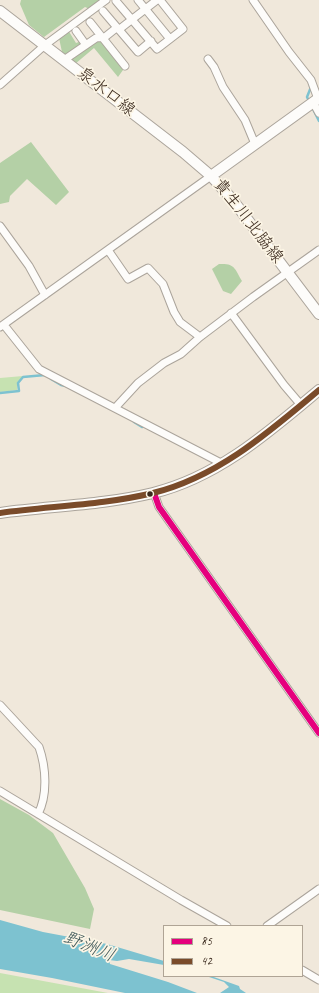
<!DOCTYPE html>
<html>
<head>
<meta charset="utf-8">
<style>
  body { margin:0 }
  #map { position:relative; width:319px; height:993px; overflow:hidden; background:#f0e8db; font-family:Caveat,sans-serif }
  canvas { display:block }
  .legend { position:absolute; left:163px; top:925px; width:140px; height:52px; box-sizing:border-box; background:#fcf5e5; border:1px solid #afa495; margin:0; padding:5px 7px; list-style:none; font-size:12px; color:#3b2a1e }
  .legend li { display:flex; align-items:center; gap:8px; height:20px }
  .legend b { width:20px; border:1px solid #afa495 }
</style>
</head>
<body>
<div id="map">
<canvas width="319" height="993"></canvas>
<ul class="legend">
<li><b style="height:5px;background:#e5007d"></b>85</li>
<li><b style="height:5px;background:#7a4b2a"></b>42</li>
</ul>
</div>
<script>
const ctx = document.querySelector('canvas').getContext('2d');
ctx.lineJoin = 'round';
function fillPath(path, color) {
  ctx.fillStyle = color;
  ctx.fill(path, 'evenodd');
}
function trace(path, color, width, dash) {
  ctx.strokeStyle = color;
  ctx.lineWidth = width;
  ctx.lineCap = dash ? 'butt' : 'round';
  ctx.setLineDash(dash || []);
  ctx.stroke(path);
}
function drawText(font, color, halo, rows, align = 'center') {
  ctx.font = font + ' Caveat,"Klee One",sans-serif';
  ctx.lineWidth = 3.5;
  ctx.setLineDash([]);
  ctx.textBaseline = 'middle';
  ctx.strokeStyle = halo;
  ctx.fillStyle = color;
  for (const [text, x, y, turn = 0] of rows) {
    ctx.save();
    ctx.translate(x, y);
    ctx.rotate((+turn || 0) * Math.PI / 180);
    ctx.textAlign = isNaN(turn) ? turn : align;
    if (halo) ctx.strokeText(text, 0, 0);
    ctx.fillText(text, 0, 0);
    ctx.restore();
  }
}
const green = new Path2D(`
  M 23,376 L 17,383 L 17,390 L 0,392 L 0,378 Z
  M 0,973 L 108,993 L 0,993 Z`);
const forest = new Path2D(`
  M 21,0 L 110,0 L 97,12 L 85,7 L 44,37 L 29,25 L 20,4 Z
  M 68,30 L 76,43 L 95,36 L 107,48 L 123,70 L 118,77 L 94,48 L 75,64 L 62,52 L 59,38 Z
  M 31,142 L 69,192 L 56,205 L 27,179 L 10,196 L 9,202 L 0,204 L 0,163 Z
  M 219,264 C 235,263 235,269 242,281 L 231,294 L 223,291 L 212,269 Z
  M 0,799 L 29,815 L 53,833 L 85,888 L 94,909 L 90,929 L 0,910 Z`);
const water = new Path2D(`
  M 0,920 L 43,932 L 107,944 L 164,961 L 164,965 L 129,959 L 117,961 L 109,960 L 110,964 L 168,982 L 197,993 L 125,993 L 52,978 L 0,969 Z
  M 206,976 L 211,976 L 239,986 L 240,989 L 246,993 L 220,993 L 229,987 L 224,982 Z`);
const stream = new Path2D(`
  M 309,101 L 307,97 L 311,87 L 310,86
  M 312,107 L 319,121
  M 51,379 L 61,385 L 66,386
  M 0,393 L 19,391 L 18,383 L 23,377 L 45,375
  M 134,422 L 142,427`);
const street = new Path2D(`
  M 138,0 L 170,39
  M 253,0 L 289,52 L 311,80 L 318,99
  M 116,1 L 157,49 L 183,29 L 160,0
  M 103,11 L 138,52 L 151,41
  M 90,22 L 125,66
  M 76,31 L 86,45
  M 208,59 L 214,67 L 223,87 L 245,120 L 255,144
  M 64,60 L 96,38 L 105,37 L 115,29 L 121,28 L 157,0
  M 0,85 L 45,45 L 106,0
  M 313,102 L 319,113
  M 0,226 L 29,266 L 45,295
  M 108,250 L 128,279 L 148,268 L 163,284 L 174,312 L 180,322 L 200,337
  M 231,313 L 284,385 L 301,405
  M 4,325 L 39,369 L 223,464
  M 0,327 L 211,176
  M 115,408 L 138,383 L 164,363 L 181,354 L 200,337 L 253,297 L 319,250
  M 154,493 L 159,507 L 319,733
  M 0,705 L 39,747 C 46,767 48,795 38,814
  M 0,791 L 181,900 L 227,926
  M 267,926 L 319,889
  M 302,970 L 319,980`);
const secondary = new Path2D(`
  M 0,11 L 183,152 L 211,176 L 232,199 L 319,314
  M 211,176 L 319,98
  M 0,513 C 51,506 103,505 153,493 C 218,477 269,432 319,390`);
const bus1 = new Path2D(`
  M 154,493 L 159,507 L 319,733`);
const bus2 = new Path2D(`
  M 0,513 C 51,506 103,505 153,493 C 218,477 269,432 319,390`);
const markers = [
  [150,494,3.5,"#3b2a1e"]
];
const streetNames = [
  ["泉水口線",106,92,38],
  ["貴生川北脇線",248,221,52]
];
const waterNames = [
  ["野洲川",89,947,22]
];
fillPath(green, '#c6e2b1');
fillPath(forest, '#b4d0a6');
fillPath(water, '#7dc2d0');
trace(stream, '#7dc2d0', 2.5);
trace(street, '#aba49b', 9);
trace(secondary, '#aba49b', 12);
trace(street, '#fdfcfa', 7);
trace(secondary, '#fdfcfa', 10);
trace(bus1, '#e5007d', 6);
trace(bus2, '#7a4b2a', 6);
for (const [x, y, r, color] of markers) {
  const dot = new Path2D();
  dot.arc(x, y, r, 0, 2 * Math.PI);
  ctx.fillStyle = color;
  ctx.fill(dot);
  trace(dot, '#fcf5e5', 1.5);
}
drawText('17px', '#3b2a1e', '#fcf5e5', streetNames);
drawText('italic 18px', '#415a5b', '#fcf5e5', waterNames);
</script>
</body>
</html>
